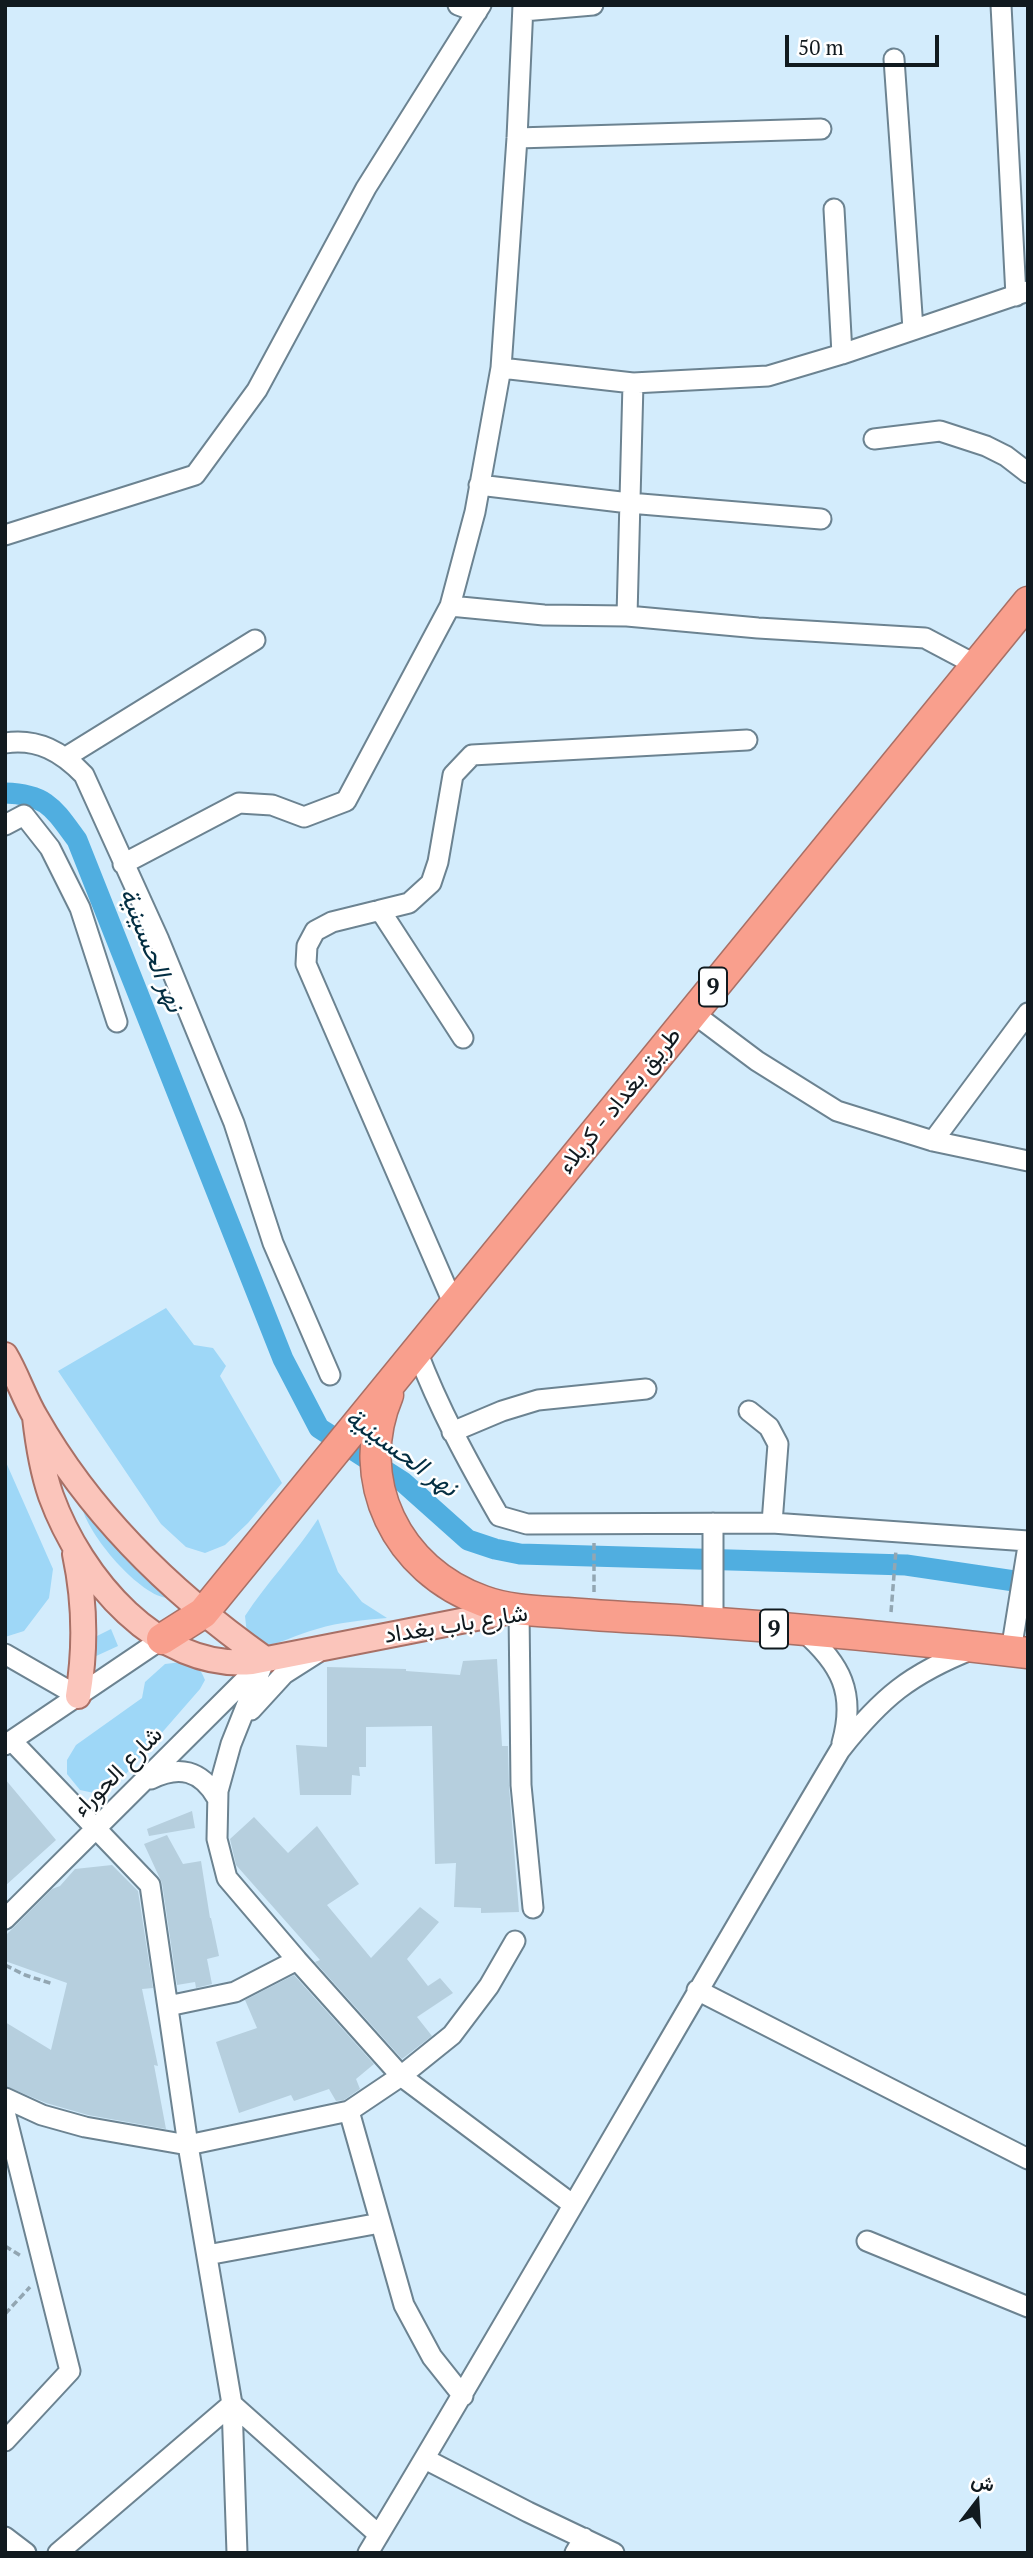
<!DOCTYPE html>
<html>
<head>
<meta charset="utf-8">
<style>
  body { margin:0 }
  #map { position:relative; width:1033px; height:2558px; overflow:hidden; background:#d3ecfc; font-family:"PT Serif",Vazirmatn,serif }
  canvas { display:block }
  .frame { position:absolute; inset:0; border:7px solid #111a1f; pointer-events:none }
  .north { position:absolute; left:942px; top:2467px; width:70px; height:70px; -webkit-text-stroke:5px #fff; paint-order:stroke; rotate:17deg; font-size:19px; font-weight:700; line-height:28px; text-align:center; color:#111a1f }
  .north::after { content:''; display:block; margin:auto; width:24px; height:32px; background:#111a1f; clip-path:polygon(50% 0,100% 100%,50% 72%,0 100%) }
  .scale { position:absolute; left:785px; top:35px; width:154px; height:32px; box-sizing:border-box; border:4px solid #111a1f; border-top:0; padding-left:9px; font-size:21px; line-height:24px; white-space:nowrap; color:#111a1f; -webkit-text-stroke:5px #fff; paint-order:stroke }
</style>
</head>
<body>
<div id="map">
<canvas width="1033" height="2558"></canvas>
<div class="frame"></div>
<div class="north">ش</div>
<div class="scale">50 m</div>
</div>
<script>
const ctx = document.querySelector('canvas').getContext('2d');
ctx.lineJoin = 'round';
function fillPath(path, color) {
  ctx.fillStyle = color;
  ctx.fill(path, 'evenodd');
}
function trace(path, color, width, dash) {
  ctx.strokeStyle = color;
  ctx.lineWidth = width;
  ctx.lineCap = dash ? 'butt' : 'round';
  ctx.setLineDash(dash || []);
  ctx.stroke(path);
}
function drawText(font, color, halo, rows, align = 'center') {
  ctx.font = font + ' "PT Serif",Vazirmatn,serif';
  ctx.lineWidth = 5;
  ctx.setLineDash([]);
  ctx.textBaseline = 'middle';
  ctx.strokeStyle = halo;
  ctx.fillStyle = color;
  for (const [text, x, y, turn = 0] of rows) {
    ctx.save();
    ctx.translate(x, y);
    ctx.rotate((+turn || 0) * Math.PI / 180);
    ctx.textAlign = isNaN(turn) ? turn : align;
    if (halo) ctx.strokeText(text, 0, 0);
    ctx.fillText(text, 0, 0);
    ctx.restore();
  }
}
const green = new Path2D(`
  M 166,1308 L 194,1345 L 213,1348 L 226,1366 L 220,1376 L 282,1483 L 248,1523 L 225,1545 L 205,1553 L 186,1547 L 161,1524 L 58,1371 Z
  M 5,1460 L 53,1569 L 49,1598 L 24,1631 L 5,1637 Z
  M 85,1504 L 108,1539 L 130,1563 L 169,1598 C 141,1598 86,1533 82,1506 Z
  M 318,1519 L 338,1572 L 362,1602 L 387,1618 C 364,1620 340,1622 317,1629 C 296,1634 281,1645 259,1646 L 247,1634 L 245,1616 C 267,1582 295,1554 318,1519 Z
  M 111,1629 L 118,1646 L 94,1657 L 87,1641 Z
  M 182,1662 C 195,1664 200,1667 205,1680 L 200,1689 L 125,1775 L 109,1789 L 94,1793 L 80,1790 L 67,1774 L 67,1760 L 76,1745 L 142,1698 L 145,1682 L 165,1664 Z`);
const canal = new Path2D(`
  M 5,793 C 47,794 54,809 77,840 L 283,1359 L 319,1428 L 403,1482 L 468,1540 L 495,1549 L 520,1554 L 906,1565 L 1028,1583`);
const building = new Path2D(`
  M 497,1659 L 502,1746 L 508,1746 L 508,1750 L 509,1786 L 519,1912 L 481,1913 L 481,1908 L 454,1907 L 456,1863 L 435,1864 L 432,1726 L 366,1727 L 366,1767 L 359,1767 L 360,1776 L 352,1775 L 351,1795 L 300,1795 L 296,1745 L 327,1747 L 327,1667 L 406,1669 L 406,1671 L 460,1675 L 463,1661 Z
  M 5,1779 L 56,1840 L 5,1886 Z
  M 192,1811 L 195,1828 L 149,1836 L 147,1829 Z
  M 254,1817 L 288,1853 L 317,1826 L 359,1884 L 327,1905 L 371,1958 L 420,1907 L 439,1922 L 407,1959 L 428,1986 L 440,1978 L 453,1993 L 417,2017 L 432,2036 L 402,2059 L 315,1962 L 320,1960 L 236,1865 L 230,1839 Z
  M 167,1835 L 183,1864 L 201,1861 L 210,1918 L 211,1918 L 219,1956 L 207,1959 L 212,1984 L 196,1988 L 195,1982 L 177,1985 L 162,1883 L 144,1844 Z
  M 112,1865 L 138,1891 L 153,1988 L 142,1989 L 158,2066 L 154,2065 L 166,2129 L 88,2115 L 46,2103 L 5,2086 L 5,2022 L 51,2050 L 67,1983 L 5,1961 L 5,1936 L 52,1889 L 60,1886 L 75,1869 Z
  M 294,1975 L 374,2064 L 356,2079 L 360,2089 L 344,2100 L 336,2101 L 329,2089 L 294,2101 L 291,2095 L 239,2113 L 216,2042 L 257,2028 L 245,2000 Z`);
const path = new Path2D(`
  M 594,1592 L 594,1543
  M 891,1612 L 896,1550
  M 5,1965 L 25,1975 L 53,1984
  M 5,2246 L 21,2256
  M 5,2314 L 30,2287`);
const minor = new Path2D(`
  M 458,5 L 477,12
  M 1001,5 L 1016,296
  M 523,11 L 593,5
  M 894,59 L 913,329
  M 517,138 L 821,129
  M 834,209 L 842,354
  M 501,368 L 633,383 L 768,376 L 842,354 L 1028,291
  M 874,439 L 940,431 L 986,446 L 1006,456 L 1028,473
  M 479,485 L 629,503 L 821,519
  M 5,535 L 195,475 L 257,390 L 366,188 L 481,5
  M 450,606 L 544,615 L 627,616 L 758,628 L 925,638 L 976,665
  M 627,616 L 633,383
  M 5,743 C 38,738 62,752 84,775 L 159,940 L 234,1123 L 273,1243 L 330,1375
  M 66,757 L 255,640
  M 5,825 L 24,815 L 50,848 L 80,908 L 117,1022
  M 123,864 L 239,803 L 272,805 L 304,817 L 346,801 L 450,606 L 475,512 L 501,368 L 517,138 L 523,5
  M 380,910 L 463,1038
  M 693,1013 L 757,1061 L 837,1111 L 933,1141 L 1028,1161
  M 933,1141 L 1028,1013
  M 454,1305 L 306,964 L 307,946 L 315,931 L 332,922 L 409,903 L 431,883 L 438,862 L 453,775 L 472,755 L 747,740
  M 417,1351 C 439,1409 468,1462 499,1516 L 527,1524 L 772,1523 L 1028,1541
  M 749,1411 L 769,1427 L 778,1444 L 772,1523
  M 452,1432 L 502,1411 L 538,1400 L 646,1389
  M 713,1523 L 713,1623
  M 519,1610 L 521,1785 L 533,1908
  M 803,1631 C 841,1664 856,1693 842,1743
  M 1011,1651 L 1028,1546
  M 5,1654 L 78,1696
  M 265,1659 L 231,1744 L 218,1791 L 217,1839 L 227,1878 L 297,1960 L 401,2076 L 572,2204
  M 251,1710 L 284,1674 L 317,1653
  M 12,1741 L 150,1885 L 188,2145 L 232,2404 L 237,2553
  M 5,1745 L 162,1639
  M 151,1779 C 179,1765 201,1770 217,1798
  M 5,1919 L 260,1665
  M 697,1990 L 1028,2159
  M 168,2006 L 235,1992 L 297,1960
  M 5,2098 L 42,2115 L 85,2127 L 188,2145 L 349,2111 L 401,2076 L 452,2035 L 489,1986 L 515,1941
  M 349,2111 L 404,2305 L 432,2357 L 463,2396
  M 5,2112 L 70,2371 L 5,2441
  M 867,2241 L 1028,2307
  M 207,2255 L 380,2223
  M 425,2459 L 528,2512 L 614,2553
  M 5,2537 L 26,2553
  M 58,2553 L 232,2404 L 379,2535
  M 368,2553 C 528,2287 681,2017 840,1750 C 882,1697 910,1674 973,1649
  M 575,2553 L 584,2538`);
const major = new Path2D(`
  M 5,1355 C 17,1375 24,1398 36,1418 C 91,1515 174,1595 265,1659
  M 35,1417 C 38,1444 42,1470 51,1496 C 81,1578 157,1670 252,1662 L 517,1610
  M 75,1554 C 85,1601 86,1648 78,1696`);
const highway = new Path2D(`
  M 388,1395 C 352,1480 397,1571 483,1601 C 510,1611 539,1611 567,1613 C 604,1616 641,1618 678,1620 C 795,1628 912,1639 1028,1653
  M 162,1639 L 203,1613 L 1028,602`);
const shields = [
  [713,987,28],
  [774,1629,28]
];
const shieldNames = [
  ["9",713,987],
  ["9",774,1629]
];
const streetNames = [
  ["طريق بغداد - كربلاء",620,1101,-51],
  ["شارع باب بغداد",456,1625,-9],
  ["شارع الحوراء",118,1772,-45]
];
const waterNames = [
  ["نهر الحسينية",151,950,68],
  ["نهر الحسينية",401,1453,36]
];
fillPath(green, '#9ed7f7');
trace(canal, '#50aee0', 21);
fillPath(building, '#b6cfde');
trace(minor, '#6c8391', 23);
trace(major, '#a87066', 28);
trace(highway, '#a87066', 33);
trace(path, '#92a6b2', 3.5, [7, 3.5]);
trace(minor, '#fff', 19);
trace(major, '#fbc5bb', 24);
trace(highway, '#f99f8d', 30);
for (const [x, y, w] of shields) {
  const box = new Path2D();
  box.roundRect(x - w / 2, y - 19.5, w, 39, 5);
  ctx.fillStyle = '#fff';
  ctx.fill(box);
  trace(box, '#111a1f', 2);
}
drawText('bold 23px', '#111a1f', null, shieldNames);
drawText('24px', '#111a1f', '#fff', streetNames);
drawText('italic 26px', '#022d41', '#fff', waterNames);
</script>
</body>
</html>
